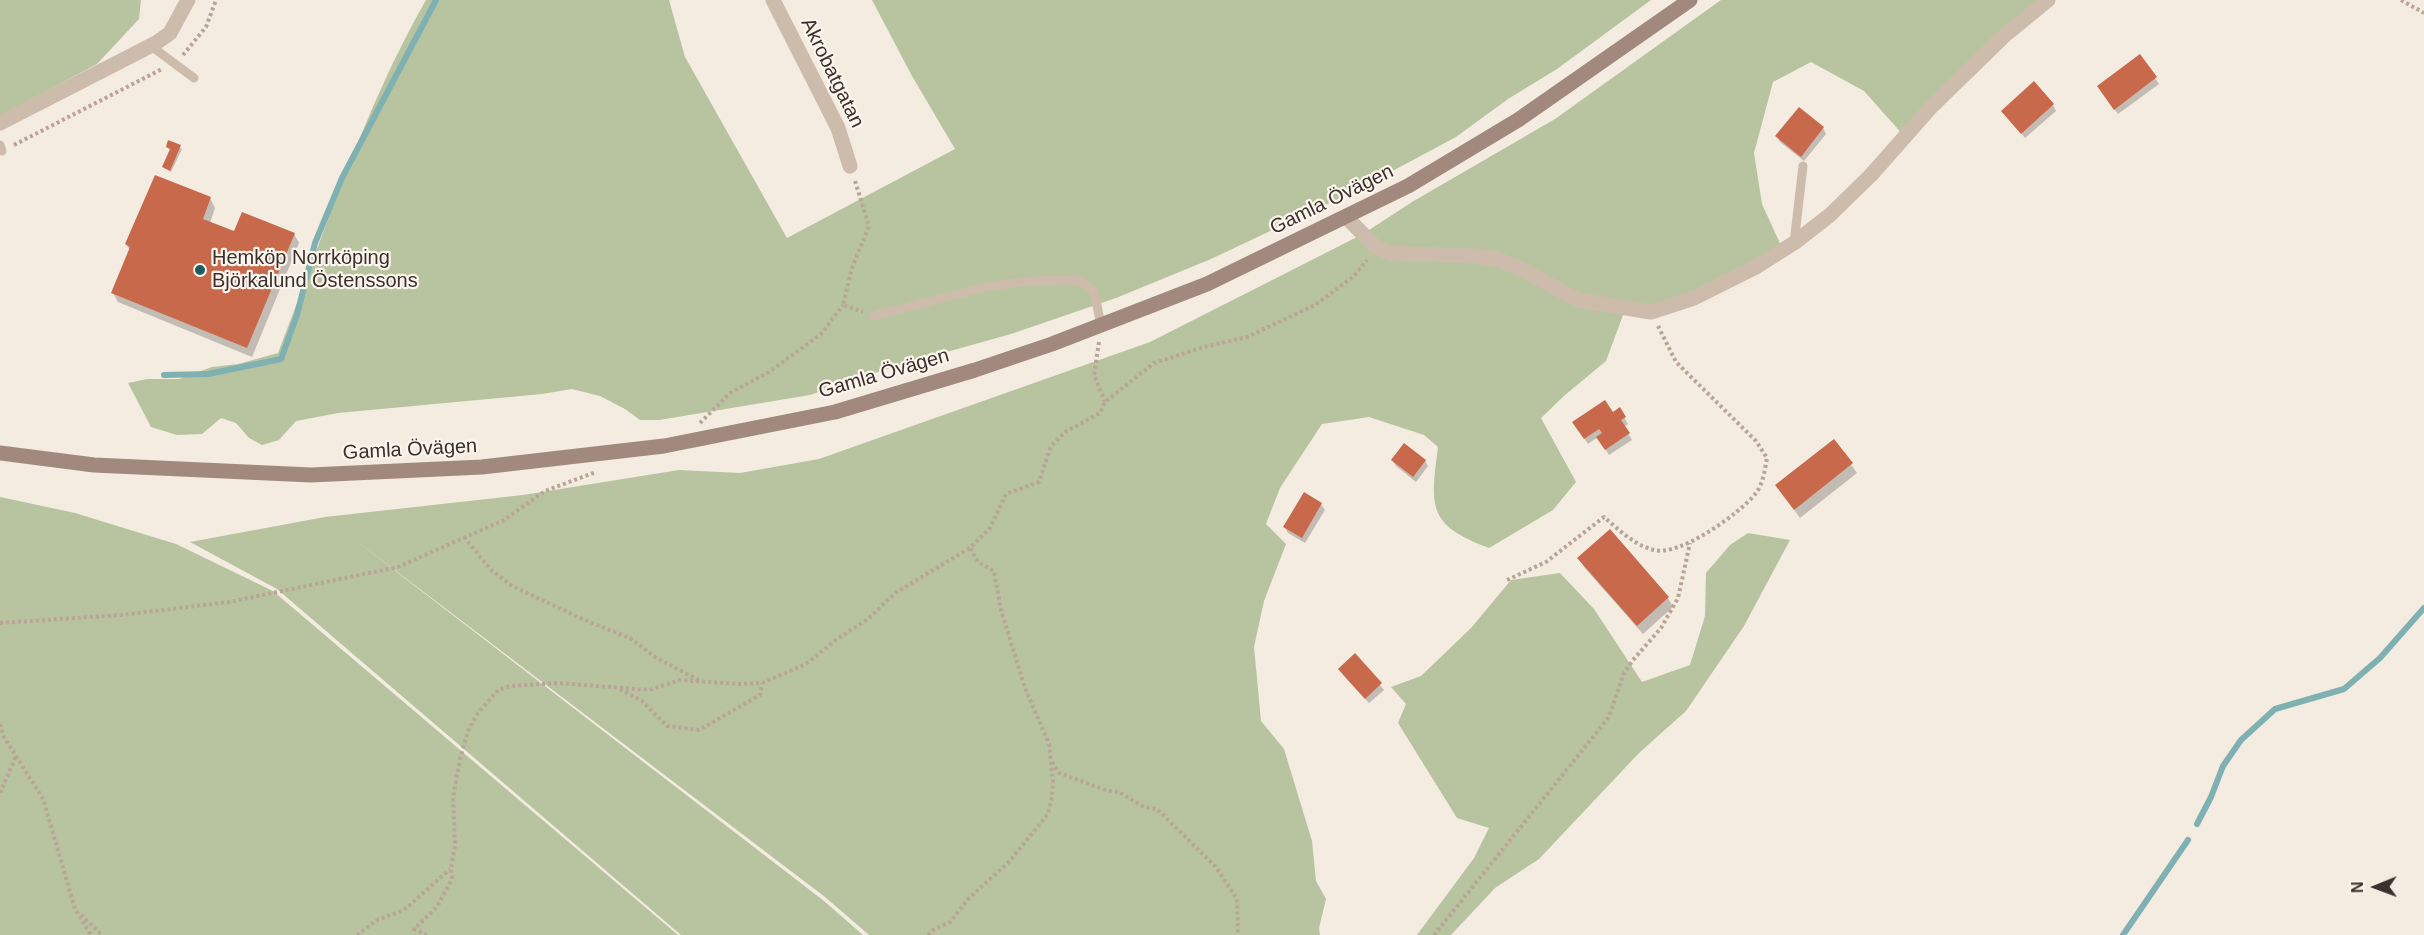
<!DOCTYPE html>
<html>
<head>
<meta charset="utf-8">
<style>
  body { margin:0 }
  #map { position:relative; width:2424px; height:935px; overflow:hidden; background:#f4ebe1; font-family:Arial,sans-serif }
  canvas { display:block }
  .north { position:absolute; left:2346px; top:857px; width:60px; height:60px; -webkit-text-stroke:4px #fbf5ee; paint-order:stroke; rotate:269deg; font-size:16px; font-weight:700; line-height:24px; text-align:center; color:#3b302b }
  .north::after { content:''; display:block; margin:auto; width:21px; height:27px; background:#3b302b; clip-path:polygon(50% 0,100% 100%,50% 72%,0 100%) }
</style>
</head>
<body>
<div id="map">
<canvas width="2424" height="935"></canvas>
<div class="north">N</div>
</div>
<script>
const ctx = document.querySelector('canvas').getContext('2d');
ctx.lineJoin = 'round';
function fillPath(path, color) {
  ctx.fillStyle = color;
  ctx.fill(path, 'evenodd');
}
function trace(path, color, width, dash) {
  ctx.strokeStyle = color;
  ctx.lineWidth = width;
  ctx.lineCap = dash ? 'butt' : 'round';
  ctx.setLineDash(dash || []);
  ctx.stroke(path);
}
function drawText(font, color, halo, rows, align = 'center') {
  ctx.font = font + ' Arial,sans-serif';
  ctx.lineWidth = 4.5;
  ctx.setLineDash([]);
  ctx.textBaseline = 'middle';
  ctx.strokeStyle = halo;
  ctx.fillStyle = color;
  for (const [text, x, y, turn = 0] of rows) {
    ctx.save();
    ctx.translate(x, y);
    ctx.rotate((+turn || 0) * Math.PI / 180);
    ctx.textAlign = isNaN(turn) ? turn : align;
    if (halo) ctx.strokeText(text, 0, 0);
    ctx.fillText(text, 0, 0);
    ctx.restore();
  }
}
const green = new Path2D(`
  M 0,0 L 141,0 L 139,19 L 97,64 L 0,116 Z
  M 426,0 L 669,0 L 685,57 L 787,238 L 955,149 L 912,76 L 872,0 L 1651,0 L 1557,69 L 1508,99 L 1456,137 L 1355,191 L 1211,259 L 1116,298 L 1011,334 L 893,367 L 810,395 L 659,420 L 640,420 L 625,409 L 600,396 L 572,389 L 542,394 L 338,413 L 296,421 L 279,440 L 262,445 L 249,438 L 236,423 L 221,418 L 202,434 L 177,435 L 151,427 L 128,383 L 147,379 L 179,379 L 212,367 L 238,364 L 278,353 C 324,235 363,110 426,0 Z
  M 1721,0 L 2048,0 L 1905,137 L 1864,91 L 1811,62 L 1773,82 L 1754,153 L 1762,204 L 1783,250 L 1651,312 L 1626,307 L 1606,361 L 1565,395 L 1541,418 L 1576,482 L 1553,510 L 1489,548 C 1428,525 1430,508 1438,447 L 1424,435 L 1369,417 L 1322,424 L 1280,488 L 1266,524 L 1286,544 L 1264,601 L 1254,647 L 1261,721 L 1284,749 L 1312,841 L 1316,881 L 1326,899 L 1319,928 L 1320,935 L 869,935 L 825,897 L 354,539 L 824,901 L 863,935 L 681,935 L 277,589 L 190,542 L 325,517 L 523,495 L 679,470 L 740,473 L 819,459 L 1150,342 L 1363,234 L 1412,202 L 1555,119 Z
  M 0,497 L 75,513 L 176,544 L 273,591 L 678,935 L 0,935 Z
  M 1748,533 L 1790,540 L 1744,626 L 1686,711 L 1639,753 L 1539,859 L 1495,888 L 1451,935 L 1417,935 L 1474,858 L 1489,828 L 1457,818 L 1398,723 L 1406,704 L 1391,687 L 1421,676 L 1471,628 L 1511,580 L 1560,573 L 1594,609 L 1642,682 L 1690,665 L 1705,616 L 1706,573 L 1730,545 Z`);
const shadow = new Path2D(`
  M 2140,56 L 2159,84 L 2118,114 L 2102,92 Z
  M 2053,105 L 2056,111 L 2025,138 L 2003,111 Z
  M 1823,128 L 1826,134 L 1804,161 L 1780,142 L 1777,137 Z
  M 169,142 L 182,149 L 171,172 L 164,167 L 171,150 L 167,147 Z
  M 210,198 L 215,208 L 210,223 L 235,233 L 294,234 L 299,243 L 252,357 L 118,302 L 113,293 L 130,251 L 126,244 Z
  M 1619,409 L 1628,424 L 1624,427 L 1632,440 L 1609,455 L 1598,437 L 1588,444 L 1574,422 L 1612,414 Z
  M 1834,441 L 1857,473 L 1800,518 L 1777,486 Z
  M 1392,460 L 1425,461 L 1428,466 L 1416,482 L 1396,466 Z
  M 1321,504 L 1325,510 L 1305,543 L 1288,533 L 1285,527 Z
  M 1609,531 L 1668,598 L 1673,607 L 1643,634 L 1584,567 L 1579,558 Z
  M 1355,655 L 1384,690 L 1369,703 L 1343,675 Z`);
const stream = new Path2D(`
  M 164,375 L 208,374 L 281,359 L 297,315 L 315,243 L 342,178 L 436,0
  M 2197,824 L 2211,797 L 2223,766 L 2241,740 L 2275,709 L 2344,689 L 2380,658 L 2424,608
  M 2123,935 L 2188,840`);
const building = new Path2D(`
  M 2140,54 L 2157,77 L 2114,110 L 2097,86 Z
  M 2034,81 L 2054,104 L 2021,134 L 2001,111 Z
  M 1799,107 L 1824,127 L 1801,157 L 1775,136 Z
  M 168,140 L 181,145 L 170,171 L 162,167 L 170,149 L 166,147 Z
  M 155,175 L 211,197 L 203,219 L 234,231 L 242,212 L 295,233 L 247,348 L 111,293 L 130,247 L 125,244 Z
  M 1605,400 L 1613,412 L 1620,407 L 1626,417 L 1621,420 L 1630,433 L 1605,450 L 1596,437 L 1602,433 L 1599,429 L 1584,439 L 1572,422 Z
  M 1834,439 L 1853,463 L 1794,510 L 1775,485 Z
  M 1404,443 L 1426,460 L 1413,477 L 1391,460 Z
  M 1304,492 L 1322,503 L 1302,538 L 1283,527 Z
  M 1610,529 L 1669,597 L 1637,626 L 1577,558 Z
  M 1355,653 L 1382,683 L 1365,699 L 1338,669 Z`);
const path = new Path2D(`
  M 2401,0 L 2424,13
  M 183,55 L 206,27 L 216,0
  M 14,145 L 162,69
  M 855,181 L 869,226 L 852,268 L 843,305 L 863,312
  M 1099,342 L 1094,375 L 1105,402
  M 700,423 L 730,393 L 769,372 L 821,334 L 843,305
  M 464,537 L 490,569 L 512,586 L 589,622 L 630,638 L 655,657 L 700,681
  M 1507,580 L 1546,562 L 1604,517 C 1619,530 1634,545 1654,550 C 1679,557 1741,513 1756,493 C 1763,484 1765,469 1767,458 L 1756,441 L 1676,362 L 1658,326
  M 0,623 L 121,615 L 229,602 L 398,567 L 504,520 L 545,491 L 596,472
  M 620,689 L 642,701 L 667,726 L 699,730 L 760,695 L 762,683
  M 0,724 L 4,737 L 43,799 L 75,909 L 91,935
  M 1052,762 L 1059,773 L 1108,791 L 1119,792 L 1144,807 L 1157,809 L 1215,866 L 1237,899 L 1238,935
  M 0,793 L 16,756
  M 81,915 L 102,935
  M 357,935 L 377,920 L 404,910 L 450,869
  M 427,935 L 414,929 L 437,907 L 452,879 L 451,868 L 455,846 L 453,798 L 460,759 L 468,731 L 478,713 L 498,690 L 510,686 L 558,683 L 649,690 L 680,680 L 739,684 L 762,683 L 806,664 L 837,639 L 868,619 L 895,593 L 970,548 L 990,528 L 1006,494 L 1039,482 L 1051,446 L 1065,432 L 1100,413 L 1105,402 L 1154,363 L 1204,347 L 1247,337 L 1315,305 L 1354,276 L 1367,260
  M 928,935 L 933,930 L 950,922 L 969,898 L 1008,863 L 1048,814 L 1052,797 L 1053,781 L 1049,744 L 1025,688 L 1001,610 L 994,571 L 978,562 L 970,548
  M 1434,935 L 1609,717 L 1624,673 L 1633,660 L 1661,628 L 1678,598 L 1690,543`);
const service = new Path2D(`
  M 151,46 L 194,78
  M 0,145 L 2,151
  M 1794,243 L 1803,166
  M 873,316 L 990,286 L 1030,281 L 1079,280 L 1094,291 L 1101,325`);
const minor = new Path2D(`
  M 773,0 L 838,128 L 850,166
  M 0,123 L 156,43 L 170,33 L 188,0
  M 1346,217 L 1377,248 L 1391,253 L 1475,256 L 1497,259 L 1521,269 L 1578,300 L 1651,312 L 1694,298 L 1756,267 L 1794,243 L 1830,215 L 1871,175 L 1932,106 L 2004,36 L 2048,0`);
const secondary = new Path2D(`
  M 0,453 L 94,465 L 311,475 L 482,467 L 664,446 L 835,412 L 975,370 L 1052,344 L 1207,284 L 1408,186 L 1518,120 L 1690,0`);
const markers = [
  [200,270,6,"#1f5a5e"]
];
const streetNames = [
  ["Akrobatgatan",832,73,64],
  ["Gamla Övägen",1332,200,-26],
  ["Gamla Övägen",884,374,-16],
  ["Gamla Övägen",410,450,-3]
];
const poiNames = [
  ["Hemköp Norrköping",212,258],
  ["Björkalund Östenssons",212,281]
];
fillPath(green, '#b8c4a0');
fillPath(shadow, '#0003');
trace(stream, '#7fb0b2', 6);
fillPath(building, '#c8694b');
trace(path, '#b9a596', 4, [3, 3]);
trace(service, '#cdbbac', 9);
trace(minor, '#cdbbac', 15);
trace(secondary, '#a18a7d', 15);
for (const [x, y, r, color] of markers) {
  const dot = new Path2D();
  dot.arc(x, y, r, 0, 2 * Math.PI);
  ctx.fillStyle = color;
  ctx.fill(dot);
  trace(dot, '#fbf5ee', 2);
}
drawText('20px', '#3b302b', '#fbf5ee', streetNames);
drawText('20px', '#3b302b', '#fbf5ee', poiNames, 'left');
</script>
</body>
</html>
